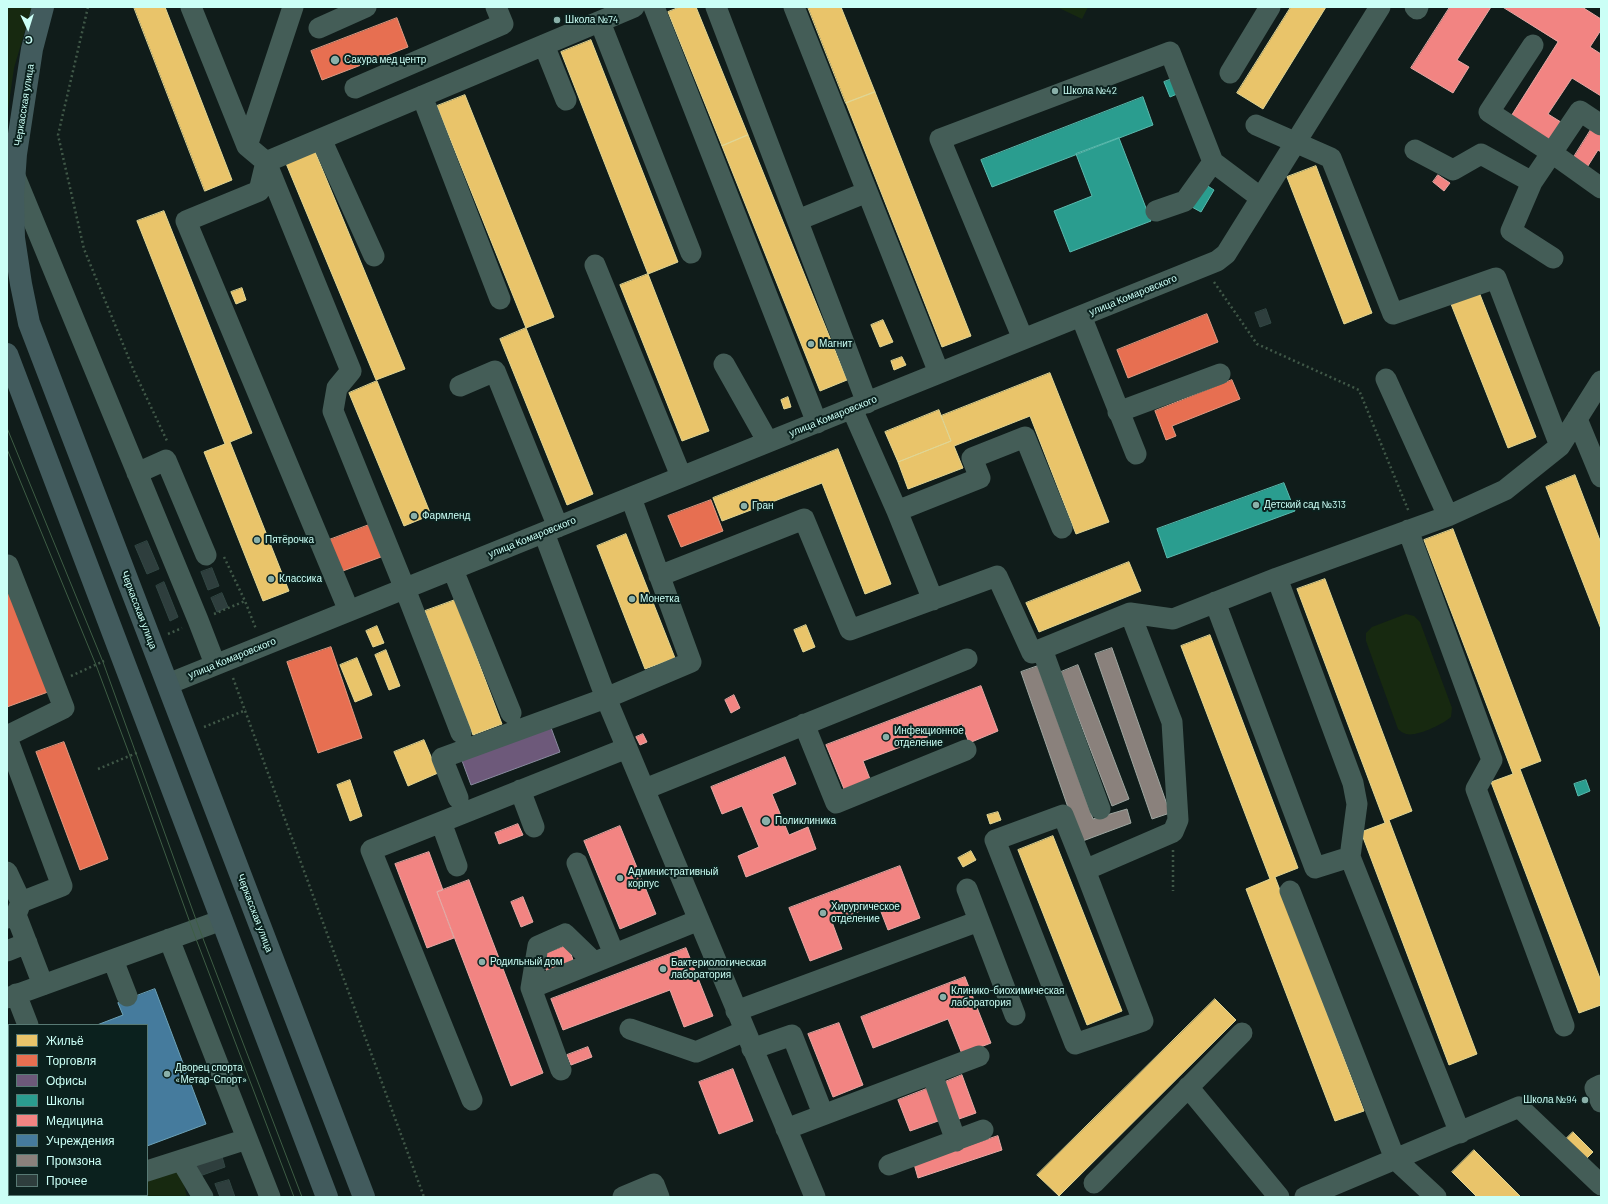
<!DOCTYPE html>
<html>
<head>
<meta charset="utf-8">
<style>
  body { margin:0 }
  #map { position:relative; width:1608px; height:1204px; overflow:hidden; background:#101c1a; font-family:Barlow,sans-serif }
  canvas { display:block }
  .frame { position:absolute; inset:0; border:8px solid #cbfff6; pointer-events:none }
  .legend { position:absolute; left:8px; top:1024px; width:140px; height:172px; box-sizing:border-box; background:#0b211e; border:1px solid #587a74; margin:0; padding:5px 7px; list-style:none; font-size:12px; color:#cbfff6 }
  .legend li { display:flex; align-items:center; gap:8px; height:20px }
  .legend b { width:20px; border:1px solid #587a74 }
  .north { position:absolute; left:8px; top:8px; width:40px; height:40px; -webkit-text-stroke:3px #0b211e; paint-order:stroke; rotate:176deg; font-size:11px; font-weight:700; line-height:16px; text-align:center; color:#cbfff6 }
  .north::after { content:''; display:block; margin:auto; width:14px; height:18px; background:#cbfff6; clip-path:polygon(50% 0,100% 100%,50% 72%,0 100%) }
</style>
</head>
<body>
<div id="map">
<canvas width="1608" height="1204"></canvas>
<div class="frame"></div>
<ul class="legend">
<li><b style="height:11px;background:#e9c46a"></b>Жильё</li>
<li><b style="height:11px;background:#e76f51"></b>Торговля</li>
<li><b style="height:11px;background:#6d597a"></b>Офисы</li>
<li><b style="height:11px;background:#2a9d8f"></b>Школы</li>
<li><b style="height:11px;background:#f28482"></b>Медицина</li>
<li><b style="height:11px;background:#457b9d"></b>Учреждения</li>
<li><b style="height:11px;background:#8a817c"></b>Промзона</li>
<li><b style="height:11px;background:#2e3e3d"></b>Прочее</li>
</ul>
<div class="north">С</div>
</div>
<script>
const ctx = document.querySelector('canvas').getContext('2d');
ctx.lineJoin = 'round';
function fillPath(path, color) {
  ctx.fillStyle = color;
  ctx.fill(path, 'evenodd');
}
function trace(path, color, width, dash) {
  ctx.strokeStyle = color;
  ctx.lineWidth = width;
  ctx.lineCap = dash ? 'butt' : 'round';
  ctx.setLineDash(dash || []);
  ctx.stroke(path);
}
function drawText(font, color, halo, rows, align = 'center') {
  ctx.font = font + ' Barlow,sans-serif';
  ctx.lineWidth = 4;
  ctx.setLineDash([]);
  ctx.textBaseline = 'middle';
  ctx.strokeStyle = halo;
  ctx.fillStyle = color;
  for (const [text, x, y, turn = 0] of rows) {
    ctx.save();
    ctx.translate(x, y);
    ctx.rotate((+turn || 0) * Math.PI / 180);
    ctx.textAlign = isNaN(turn) ? turn : align;
    if (halo) ctx.strokeText(text, 0, 0);
    ctx.fillText(text, 0, 0);
    ctx.restore();
  }
}
const green = new Path2D(`
  M 7,7 L 32,7 L 14,68 L 7,117 Z
  M 1057,7 L 1088,7 L 1082,19 Z
  M 1406,614 L 1414,616 L 1420,622 L 1452,708 L 1451,717 C 1443,724 1417,737 1406,734 C 1403,733 1400,731 1398,729 L 1366,641 L 1366,633 L 1372,627 Z
  M 176,1171 L 183,1180 L 187,1197 L 100,1197 L 106,1195 L 147,1195 L 147,1179 Z`);
const homes = new Path2D(`
  M 134,7 L 165,7 L 232,180 L 205,191 Z
  M 680,7 L 696,7 L 748,135 L 722,146 L 668,12 Z
  M 808,7 L 841,7 L 875,92 L 846,103 Z
  M 1291,7 L 1326,7 L 1263,109 L 1237,93 Z
  M 591,40 L 678,262 L 648,274 L 561,52 Z
  M 875,92 L 971,336 L 942,347 L 846,103 Z
  M 465,95 L 554,317 L 526,328 L 437,106 Z
  M 748,135 L 847,380 L 820,391 L 722,146 Z
  M 314,149 L 405,369 L 376,380 L 285,161 Z
  M 1316,166 L 1372,313 L 1344,324 L 1287,177 Z
  M 164,211 L 252,433 L 230,442 L 289,591 L 263,601 L 204,452 L 225,444 L 137,221 Z
  M 648,274 L 709,431 L 682,441 L 620,285 Z
  M 242,288 L 246,300 L 236,304 L 231,292 Z
  M 1479,292 L 1536,437 L 1508,448 L 1451,304 Z
  M 883,320 L 893,342 L 880,347 L 871,325 Z
  M 526,328 L 593,494 L 567,505 L 500,339 Z
  M 902,357 L 906,365 L 894,370 L 891,361 Z
  M 1050,373 L 1109,522 L 1076,534 L 1030,416 L 954,446 L 963,468 L 908,489 L 898,462 L 951,441 L 941,416 Z
  M 377,381 L 431,515 L 404,526 L 349,393 Z
  M 788,397 L 791,407 L 784,409 L 781,400 Z
  M 939,410 L 951,441 L 898,462 L 885,432 Z
  M 838,449 L 891,584 L 865,594 L 822,483 L 722,521 L 713,498 Z
  M 1575,475 L 1601,543 L 1601,629 L 1546,487 Z
  M 1453,529 L 1541,761 L 1520,769 L 1601,981 L 1601,1005 L 1579,1013 L 1491,782 L 1513,774 L 1424,540 Z
  M 626,534 L 675,658 L 645,669 L 597,546 Z
  M 1129,562 L 1141,591 L 1039,632 L 1026,603 Z
  M 1325,579 L 1412,811 L 1389,820 L 1477,1054 L 1449,1065 L 1361,832 L 1385,823 L 1297,589 Z
  M 455,600 L 502,724 L 473,735 L 425,611 Z
  M 806,625 L 815,647 L 803,652 L 794,630 Z
  M 377,626 L 384,643 L 373,647 L 366,631 Z
  M 1210,635 L 1298,868 L 1275,877 L 1364,1111 L 1335,1121 L 1246,889 L 1270,879 L 1181,646 Z
  M 386,650 L 400,686 L 389,690 L 375,655 Z
  M 357,658 L 372,695 L 355,702 L 340,665 Z
  M 424,740 L 438,773 L 408,786 L 394,752 Z
  M 350,780 L 362,816 L 350,821 L 337,785 Z
  M 998,812 L 1001,820 L 990,824 L 987,815 Z
  M 1053,836 L 1122,1011 L 1087,1025 L 1018,850 Z
  M 971,851 L 976,860 L 963,867 L 958,858 Z
  M 1215,999 L 1236,1020 L 1059,1196 L 1037,1175 Z
  M 1573,1132 L 1593,1152 L 1585,1160 L 1565,1140 Z
  M 1474,1150 L 1521,1197 L 1477,1197 L 1452,1172 Z`);
const shops = new Path2D(`
  M 397,18 L 408,47 L 322,80 L 311,51 Z
  M 1207,314 L 1218,342 L 1128,378 L 1117,350 Z
  M 1232,380 L 1240,399 L 1172,426 L 1176,436 L 1166,440 L 1155,411 Z
  M 711,500 L 723,531 L 681,547 L 668,516 Z
  M 369,525 L 381,557 L 340,572 L 329,540 Z
  M 7,584 L 48,692 L 7,707 Z
  M 331,647 L 362,738 L 318,753 L 287,662 Z
  M 64,742 L 108,859 L 80,870 L 36,752 Z`);
const offices = new Path2D(`
  M 550,725 L 560,752 L 471,785 L 461,758 Z`);
const schools = new Path2D(`
  M 1172,79 L 1177,94 L 1170,97 L 1164,82 Z
  M 1143,97 L 1153,125 L 992,187 L 981,160 Z
  M 1119,138 L 1151,221 L 1070,252 L 1054,211 L 1092,196 L 1076,154 Z
  M 1203,183 L 1214,190 L 1201,212 L 1190,206 Z
  M 1284,483 L 1295,511 L 1167,558 L 1157,529 Z
  M 1586,780 L 1590,791 L 1578,796 L 1574,784 Z`);
const health = new Path2D(`
  M 1450,7 L 1491,7 L 1457,60 L 1469,67 L 1453,93 L 1411,68 Z
  M 1503,7 L 1582,7 L 1601,19 L 1601,30 L 1590,47 L 1601,54 L 1601,96 L 1572,78 L 1548,114 L 1564,124 L 1550,147 L 1508,121 L 1558,42 Z
  M 1592,128 L 1601,134 L 1601,152 L 1598,150 L 1586,169 L 1572,160 Z
  M 1438,175 L 1450,183 L 1444,191 L 1433,182 Z
  M 981,686 L 998,731 L 969,743 L 962,724 L 863,761 L 870,779 L 844,789 L 826,745 Z
  M 734,695 L 740,708 L 731,713 L 725,700 Z
  M 643,734 L 647,742 L 640,745 L 636,737 Z
  M 785,757 L 796,784 L 772,794 L 789,835 L 808,827 L 816,849 L 746,877 L 738,856 L 759,847 L 742,806 L 722,814 L 711,787 Z
  M 518,824 L 523,835 L 499,844 L 495,833 Z
  M 620,826 L 656,914 L 620,929 L 584,841 Z
  M 429,852 L 443,890 L 437,892 L 454,938 L 427,948 L 395,864 Z
  M 900,866 L 920,918 L 888,930 L 878,904 L 832,922 L 842,949 L 810,961 L 789,908 Z
  M 469,880 L 543,1073 L 511,1086 L 437,892 Z
  M 523,897 L 533,922 L 521,927 L 511,902 Z
  M 568,945 L 574,963 L 547,972 L 541,955 Z
  M 686,948 L 713,1016 L 684,1027 L 670,990 L 563,1030 L 551,999 Z
  M 965,977 L 991,1043 L 962,1054 L 948,1019 L 873,1048 L 861,1017 Z
  M 839,1023 L 863,1085 L 833,1097 L 808,1034 Z
  M 588,1047 L 592,1057 L 571,1065 L 567,1055 Z
  M 733,1069 L 753,1121 L 719,1134 L 699,1082 Z
  M 962,1075 L 976,1113 L 959,1119 L 945,1082 Z
  M 929,1088 L 941,1120 L 910,1131 L 898,1100 Z
  M 998,1136 L 1002,1150 L 918,1178 L 914,1164 Z`);
const public = new Path2D(`
  M 155,989 L 206,1124 L 147,1146 L 147,1025 L 97,1025 L 123,1015 L 118,1003 Z
  M 7,1051 L 9,1051 L 9,1084 L 7,1085 Z`);
const industry = new Path2D(`
  M 1112,648 L 1170,813 L 1152,819 L 1095,654 Z
  M 1078,665 L 1129,799 L 1112,806 L 1061,672 Z
  M 1038,666 L 1093,819 L 1127,809 L 1131,823 L 1080,842 L 1021,672 Z`);
const building = new Path2D(`
  M 1266,309 L 1271,323 L 1260,327 L 1255,313 Z
  M 147,541 L 159,569 L 147,574 L 135,546 Z
  M 212,568 L 219,586 L 208,590 L 201,572 Z
  M 164,582 L 178,617 L 170,621 L 156,586 Z
  M 222,593 L 228,607 L 217,612 L 211,598 Z
  M 221,1153 L 225,1167 L 197,1177 L 192,1162 Z
  M 229,1180 L 235,1197 L 220,1197 L 215,1184 Z`);
const path = new Path2D(`
  M 88,7 L 58,135 L 84,249 L 134,371 L 168,443
  M 1214,282 L 1257,344 L 1359,390 L 1409,512
  M 224,557 L 245,601 L 256,629
  M 214,614 L 245,601
  M 168,634 L 182,628
  M 71,676 L 104,661
  M 233,678 L 424,1197
  M 204,727 L 246,710
  M 98,769 L 139,752
  M 1173,850 L 1173,891`);
const minor = new Path2D(`
  M 191,7 L 247,146 L 266,162 L 351,371 L 337,388 L 333,411 L 405,589 L 461,733
  M 654,7 L 817,423
  M 716,7 L 867,403
  M 794,7 L 939,373
  M 1415,7 L 1417,9 L 1418,7
  M 600,22 L 691,253
  M 319,28 L 366,7
  M 544,45 L 566,100
  M 1533,45 L 1489,112 L 1552,153 L 1601,188
  M 1230,73 L 1270,7
  M 355,88 L 503,24 L 496,7
  M 422,96 L 500,299
  M 1256,125 L 1331,158 L 1393,314 L 1496,278 L 1560,446
  M 321,139 L 374,256
  M 247,146 L 293,7
  M 1415,150 L 1453,170 L 1481,154 L 1532,182
  M 14,174 L 198,620 L 215,664
  M 1156,211 L 1185,201 L 1213,162
  M 798,220 L 867,192
  M 1553,258 L 1511,231 L 1532,182 L 1580,111 L 1601,125
  M 595,265 L 681,476
  M 1081,316 L 1136,454
  M 1023,339 L 940,139 L 1170,52 L 1213,162 L 1261,198
  M 724,364 L 768,442
  M 1386,379 L 1448,516
  M 460,386 L 495,371 L 558,527
  M 852,409 L 897,511 L 933,600
  M 1118,412 L 1220,374
  M 1577,419 L 1601,477
  M 137,473 L 166,460 L 206,555
  M 897,511 L 980,478 L 972,458 L 1025,437 L 1062,528
  M 1408,530 L 1492,760 L 1476,789 L 1564,1026
  M 544,533 L 606,698 L 815,1197
  M 453,570 L 511,713
  M 659,576 L 804,519 L 850,630 L 997,576 L 1032,653 L 1130,613 L 1173,619 L 1277,578 L 1448,516 L 1505,490 L 1560,446 L 1601,381
  M 1277,578 L 1353,783 L 1357,804 L 1350,857 L 1460,1133
  M 1215,602 L 1315,868 L 1350,857
  M 349,611 L 186,221 L 259,191 L 266,162 L 634,7
  M 1042,649 L 1100,809
  M 168,684 L 1217,261 L 1226,254 L 1380,7
  M 804,724 L 836,803 L 966,750
  M 7,736 L 64,708 L 8,565
  M 7,738 L 62,886 L 21,902 L 16,915
  M 645,789 L 967,659
  M 520,790 L 534,827
  M 458,798 L 442,758 L 606,698 L 691,662 L 631,498
  M 441,822 L 457,866
  M 577,863 L 614,954
  M 1085,870 L 1143,1021 L 1075,1044 L 995,840 L 1063,815 L 1085,870 L 1173,832 L 1178,820 L 1172,722 L 1130,613
  M 7,872 L 21,902
  M 967,889 L 1015,1015
  M 1290,891 L 1395,1159 L 1436,1197
  M 7,918 L 16,915 L 43,985
  M 169,939 L 270,1197
  M 7,951 L 27,943
  M 113,960 L 127,996
  M 531,988 L 538,946 L 565,934 L 594,962
  M 16,994 L 28,1025
  M 7,998 L 222,920
  M 736,1011 L 979,921
  M 630,1029 L 696,1052 L 745,1031
  M 752,1049 L 792,1035 L 823,1114
  M 561,1070 L 531,988 L 699,920
  M 932,1074 L 956,1141
  M 1601,1085 L 1595,1088 L 1601,1102
  M 1188,1087 L 1279,1197
  M 472,1100 L 371,850 L 627,748
  M 786,1129 L 979,1056
  M 181,1160 L 203,1197
  M 889,1165 L 983,1130
  M 147,1171 L 247,1139
  M 1094,1183 L 1242,1033
  M 89,1195 L 89,1197
  M 623,1197 L 654,1184 L 659,1197
  M 1305,1197 L 1519,1107 L 1601,1185`);
const major = new Path2D(`
  M 43,7 L 32,49 L 16,154 L 13,196 L 14,238 L 21,284 L 29,323 L 364,1197
  M 7,354 L 327,1197`);
const tram = new Path2D(`
  M 7,428 L 103,662 L 199,928 L 302,1197
  M 7,449 L 96,665 L 130,756 L 193,931 L 294,1197`);
const markers = [
  [557,20,4,"#8ab0a9"],
  [335,60,5,"#8ab0a9"],
  [1055,91,4,"#8ab0a9"],
  [811,344,4,"#8ab0a9"],
  [1256,505,4,"#8ab0a9"],
  [744,506,4,"#8ab0a9"],
  [414,516,4,"#8ab0a9"],
  [257,540,4,"#8ab0a9"],
  [271,579,4,"#8ab0a9"],
  [632,599,4,"#8ab0a9"],
  [886,737,4,"#8ab0a9"],
  [766,821,5,"#8ab0a9"],
  [620,878,4,"#8ab0a9"],
  [823,913,4,"#8ab0a9"],
  [482,962,4,"#8ab0a9"],
  [663,969,4,"#8ab0a9"],
  [943,997,4,"#8ab0a9"],
  [167,1074,4,"#8ab0a9"],
  [1585,1100,4,"#8ab0a9"]
];
const poiNames = [
  ["Школа №74",565,20],
  ["Сакура мед центр",344,60],
  ["Школа №42",1063,91],
  ["Магнит",819,344],
  ["Детский сад №313",1264,505],
  ["Гран",752,506],
  ["Фармленд",422,516],
  ["Пятёрочка",265,540],
  ["Классика",279,579],
  ["Монетка",640,599],
  ["Инфекционное",894,731],
  ["отделение",894,743],
  ["Поликлиника",775,821],
  ["Административный",628,872],
  ["корпус",628,884],
  ["Хирургическое",831,907],
  ["отделение",831,919],
  ["Родильный дом",490,962],
  ["Бактериологическая",671,963],
  ["лаборатория",671,975],
  ["Клинико-биохимическая",951,991],
  ["лаборатория",951,1003],
  ["Дворец спорта",175,1068],
  ["«Метар-Спорт»",175,1080],
  ["Школа №94",1577,1100,"right"]
];
const streetNames = [
  ["Черкасская улица",24,105,-81],
  ["улица Комаровского",1133,295,-22],
  ["улица Комаровского",833,416,-22],
  ["улица Комаровского",532,537,-22],
  ["Черкасская улица",139,610,69],
  ["улица Комаровского",232,658,-22],
  ["Черкасская улица",255,913,69]
];
fillPath(green, '#172910');
fillPath(homes, '#e9c46a');
trace(homes, '#e0d694', 1);
fillPath(shops, '#e76f51');
trace(shops, '#df9a82', 1);
fillPath(offices, '#6d597a');
trace(offices, '#898b9f', 1);
fillPath(schools, '#2a9d8f');
trace(schools, '#5abaae', 1);
fillPath(health, '#f28482');
trace(health, '#e6a9a5', 1);
fillPath(public, '#457b9d');
trace(public, '#6da3b8', 1);
fillPath(industry, '#8a817c');
trace(industry, '#9ea7a1', 1);
fillPath(building, '#2e3e3d');
trace(building, '#324744', 1);
trace(path, '#405848', 2.5, [2, 3]);
trace(minor, '#445d57', 21);
trace(major, '#425b5d', 22);
trace(tram, '#3e5d45', 1);
for (const [x, y, r, color] of markers) {
  const dot = new Path2D();
  dot.arc(x, y, r, 0, 2 * Math.PI);
  ctx.fillStyle = color;
  ctx.fill(dot);
  trace(dot, '#0b211e', 1.5);
}
drawText('10px', '#cbfff6', '#0b211e', poiNames, 'left');
drawText('10px', '#cbfff6', '#0b211e', streetNames);
</script>
</body>
</html>
